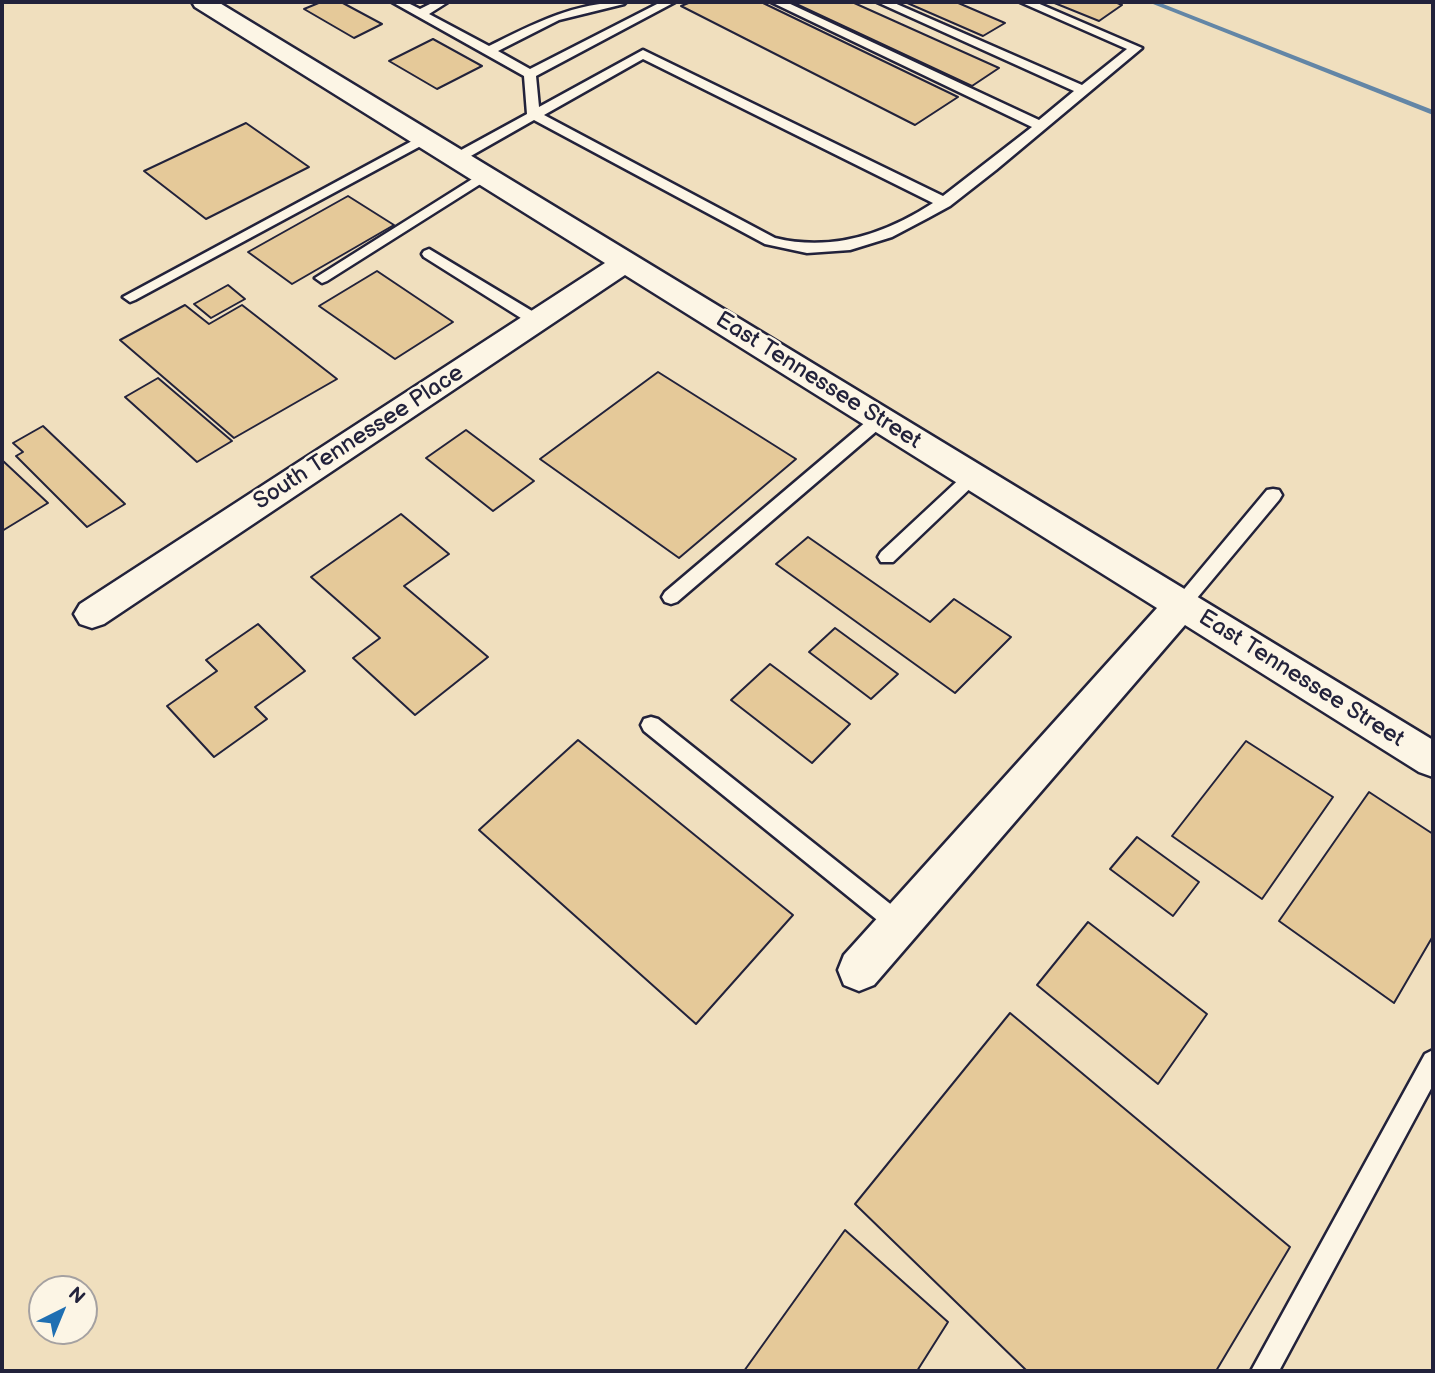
<!DOCTYPE html>
<html>
<head>
<meta charset="utf-8">
<style>
  body { margin:0 }
  #map { position:relative; width:1435px; height:1373px; overflow:hidden; background:#f5e8ce; font-family:"Balsamiq Sans",sans-serif }
  canvas { display:block }
  .frame { position:absolute; inset:0; border:4px solid #22223b; pointer-events:none }
  .north { position:absolute; left:28px; top:1275px; width:70px; height:70px; box-sizing:border-box; background:#fcf5e5; border:2px solid #a5a1a1; border-radius:50%; rotate:43deg; font-size:19px; font-weight:700; line-height:28px; text-align:center; color:#22223b }
  .north::after { content:''; display:block; margin:auto; width:24px; height:32px; background:#1f6fb2; clip-path:polygon(50% 0,100% 100%,50% 72%,0 100%) }
</style>
</head>
<body>
<div id="map">
<canvas width="1435" height="1373"></canvas>
<div class="frame"></div>
<div class="north">N</div>
</div>
<script>
const ctx = document.querySelector('canvas').getContext('2d');
ctx.lineJoin = 'round';
function fillPath(path, color) {
  ctx.fillStyle = color;
  ctx.fill(path, 'evenodd');
}
function trace(path, color, width, dash) {
  ctx.strokeStyle = color;
  ctx.lineWidth = width;
  ctx.lineCap = dash ? 'butt' : 'round';
  ctx.setLineDash(dash || []);
  ctx.stroke(path);
}
function drawText(font, color, halo, rows, align = 'center') {
  ctx.font = font + ' "Balsamiq Sans",sans-serif';
  ctx.lineWidth = 5;
  ctx.setLineDash([]);
  ctx.textBaseline = 'middle';
  ctx.strokeStyle = halo;
  ctx.fillStyle = color;
  for (const [text, x, y, turn = 0] of rows) {
    ctx.save();
    ctx.translate(x, y);
    ctx.rotate((+turn || 0) * Math.PI / 180);
    ctx.textAlign = isNaN(turn) ? turn : align;
    if (halo) ctx.strokeText(text, 0, 0);
    ctx.fillText(text, 0, 0);
    ctx.restore();
  }
}
const built = new Path2D(`
  M 2,2 L 1433,2 L 1433,1371 L 2,1371 ZM 42,1289 L 84,1289 L 84,1331 L 42,1331 Z`);
const stream = new Path2D(`
  M 1148,2 L 1158,2 L 1433,110 L 1433,115 Z`);
const building = new Path2D(`
  M 321,2 L 341,2 L 382,24 L 354,38 L 304,9 Z
  M 691,2 L 761,2 L 958,97 L 915,125 L 681,6 Z
  M 792,2 L 852,2 L 999,68 L 972,86 Z
  M 905,2 L 956,2 L 1005,23 L 983,36 Z
  M 1052,2 L 1115,2 L 1122,5 L 1099,21 Z
  M 433,39 L 482,66 L 437,89 L 389,61 Z
  M 246,123 L 309,167 L 206,219 L 144,171 Z
  M 348,196 L 394,225 L 292,284 L 248,252 Z
  M 377,271 L 453,322 L 395,359 L 319,306 Z
  M 228,285 L 245,299 L 211,318 L 194,304 Z
  M 185,305 L 209,324 L 242,305 L 337,379 L 234,438 L 120,340 Z
  M 658,372 L 796,459 L 679,558 L 540,459 Z
  M 158,378 L 232,441 L 197,462 L 125,397 Z
  M 43,426 L 125,504 L 87,527 L 16,456 L 23,452 L 13,443 Z
  M 466,430 L 534,481 L 493,511 L 426,458 Z
  M 2,460 L 48,503 L 2,531 Z
  M 401,514 L 449,554 L 404,586 L 488,657 L 415,715 L 353,658 L 380,638 L 311,577 Z
  M 808,537 L 930,622 L 954,599 L 1011,637 L 955,693 L 776,564 Z
  M 258,624 L 305,671 L 255,707 L 267,719 L 214,757 L 167,706 L 217,671 L 206,660 Z
  M 835,628 L 898,674 L 871,699 L 809,652 Z
  M 770,664 L 850,724 L 812,763 L 731,700 Z
  M 578,740 L 793,915 L 696,1024 L 479,830 Z
  M 1246,741 L 1333,797 L 1262,899 L 1172,836 Z
  M 1369,792 L 1433,834 L 1433,936 L 1394,1003 L 1279,921 Z
  M 1137,837 L 1199,882 L 1173,916 L 1110,869 Z
  M 1088,922 L 1207,1014 L 1158,1084 L 1037,985 Z
  M 1010,1013 L 1290,1247 L 1216,1371 L 1027,1371 L 855,1204 Z
  M 845,1230 L 948,1322 L 917,1371 L 744,1371 Z`);
const service = new Path2D(`
  M 392,2 L 406,2 L 420,9 L 434,2 L 448,2 L 429,14 L 489,46 C 533,24 575,2 626,2 L 624,4 L 559,20 L 498,51 L 530,69 L 661,2 L 675,2 L 536,76 L 539,107 L 643,50 L 943,196 L 1032,127 L 771,2 L 786,2 L 1039,120 L 1074,91 L 877,2 L 892,2 L 1082,85 L 1127,49 L 1020,2 L 1035,2 L 1142,48 L 996,170 L 950,206 L 928,218 L 892,237 L 850,250 L 807,253 L 765,244 L 534,120 L 462,161 L 452,161 L 452,155 L 527,114 L 524,76 ZM 643,59 L 933,203 C 885,234 832,252 775,238 L 544,115 Z
  M 425,134 L 432,138 L 430,141 L 135,300 L 130,302 L 123,297 Z
  M 485,171 L 492,175 L 490,178 L 327,281 L 322,283 L 315,278 Z
  M 429,249 L 542,317 L 545,321 L 542,325 L 532,325 L 424,257 L 422,254 L 424,251 Z
  M 880,413 L 888,419 L 886,423 L 677,602 L 671,604 L 665,602 L 662,597 L 665,592 L 874,415 Z
  M 973,470 L 979,472 L 981,476 L 979,480 L 893,562 L 881,562 L 878,557 L 881,552 L 967,472 Z
  M 1273,489 L 1279,490 L 1282,495 L 1279,500 L 1187,610 L 1181,612 L 1175,610 L 1172,605 L 1175,600 L 1267,490 Z
  M 651,717 L 658,719 L 908,918 L 911,925 L 908,932 L 900,935 L 892,932 L 644,731 L 641,725 L 644,719 Z
  M 1433,1050 L 1433,1085 L 1279,1371 L 1251,1371 L 1425,1054 Z`);
const minor = new Path2D(`
  M 192,2 L 218,2 L 1433,740 L 1433,777 L 1419,772 L 1185,625 L 874,985 L 859,991 L 844,985 L 838,970 L 844,955 L 1157,608 L 625,275 L 104,624 L 92,628 L 80,624 L 74,614 L 80,604 L 605,263 L 195,7 Z`);
const streetNames = [
  ["East Tennessee Street",818,381,32],
  ["South Tennessee Place",359,438,-33],
  ["East Tennessee Street",1301,679,32]
];
fillPath(built, '#f0dfbe');
fillPath(stream, '#6386a6');
fillPath(building, '#e5c999');
trace(building, '#22223b', 2);
trace(service, '#22223b', 5);
trace(minor, '#22223b', 5);
fillPath(service, '#fcf5e5');
fillPath(minor, '#fcf5e5');
drawText('23px', '#22223b', '#fcf5e5', streetNames);
</script>
</body>
</html>
